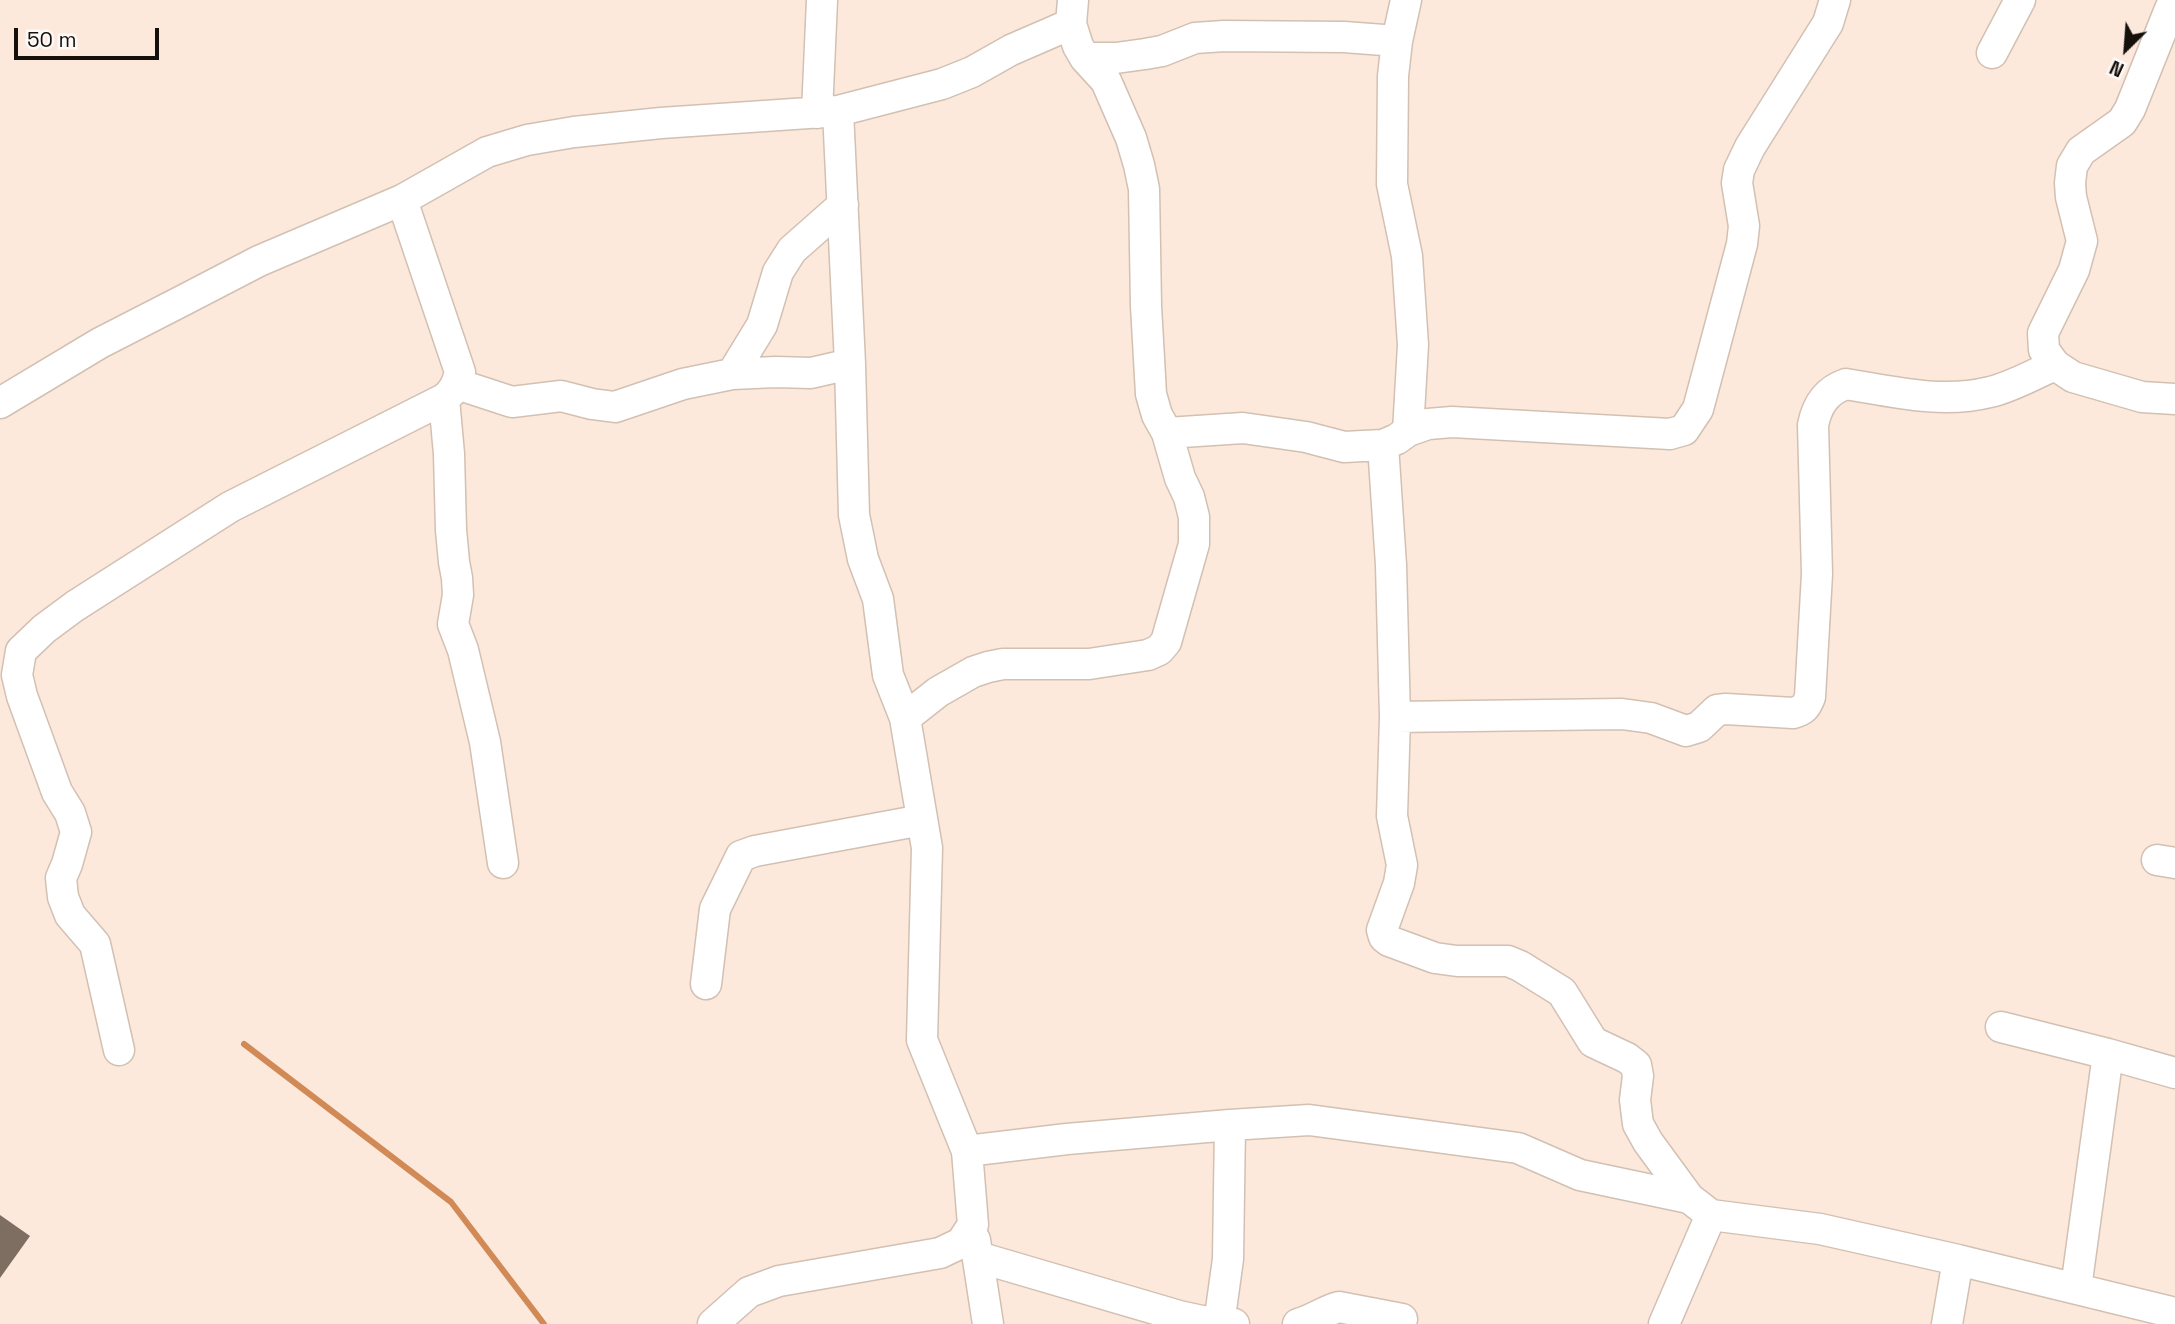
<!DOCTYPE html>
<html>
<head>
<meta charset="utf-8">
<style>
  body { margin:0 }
  #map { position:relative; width:2175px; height:1324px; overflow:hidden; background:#fce9dc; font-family:"Space Grotesk",sans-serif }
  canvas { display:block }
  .north { position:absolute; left:2091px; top:14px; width:70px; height:70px; -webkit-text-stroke:5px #fdf9f7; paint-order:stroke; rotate:205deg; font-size:19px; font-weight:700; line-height:28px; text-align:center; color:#16100c }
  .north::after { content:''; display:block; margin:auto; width:24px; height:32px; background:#16100c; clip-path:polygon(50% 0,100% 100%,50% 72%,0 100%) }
  .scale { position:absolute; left:14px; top:28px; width:145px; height:32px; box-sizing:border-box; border:4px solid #16100c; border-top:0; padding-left:9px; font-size:21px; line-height:24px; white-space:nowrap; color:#16100c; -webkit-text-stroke:5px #fdf9f7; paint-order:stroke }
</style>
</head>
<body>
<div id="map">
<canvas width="2175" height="1324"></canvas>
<div class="north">N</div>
<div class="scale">50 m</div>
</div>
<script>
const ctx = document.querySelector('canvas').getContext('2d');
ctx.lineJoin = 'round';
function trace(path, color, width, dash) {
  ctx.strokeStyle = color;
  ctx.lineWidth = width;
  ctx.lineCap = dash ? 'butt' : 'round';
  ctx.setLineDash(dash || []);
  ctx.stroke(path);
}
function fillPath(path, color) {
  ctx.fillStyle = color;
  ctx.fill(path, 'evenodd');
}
const stream = new Path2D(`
  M 244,1044 L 451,1202 L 544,1324`);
const building = new Path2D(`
  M 0,1215 L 30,1236 L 0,1278 Z`);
const minor = new Path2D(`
  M 1406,0 L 1397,41 L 1393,76 L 1392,184 L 1407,256 L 1413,345 L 1408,431
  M 2175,1 L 2170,9 L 2130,109 L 2122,122 L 2081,151 L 2072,166 L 2070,183 L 2071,197 L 2082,241 L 2074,270 L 2043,333 L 2044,350 L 2055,365 L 2073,377 L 2142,397 L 2175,399
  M 1992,53 L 2020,0
  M 1085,58 L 1116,58 L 1145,54 L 1162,51 L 1195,38 L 1224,36 L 1344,37 L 1397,41
  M 838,111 L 850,364 L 854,515 L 863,559 L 878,599 L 888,675 L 905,718
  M 817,113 L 822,0
  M 732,374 L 762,325 L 778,272 L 792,250 L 843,205
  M 457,384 L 512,402 L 561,396 L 592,404 L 615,407 L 683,384 L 732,374 L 776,372 L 811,373 L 850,364
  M 444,399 L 449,454 L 451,530 L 454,562 L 457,578 L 458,595 L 453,624 L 463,650 L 485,742 L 503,863
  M 0,403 L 100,343 L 180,302 L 259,261 L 402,200 L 487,152 L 527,140 L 574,132 L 661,123 L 838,111 L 942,84 L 972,72 L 1011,50 L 1071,24
  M 1167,433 L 1243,428 L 1306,437 L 1344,447 L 1383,445 L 1397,439 L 1408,431 L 1428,424 L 1452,422 L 1670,434 L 1684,430 L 1698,409 L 1742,244 L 1744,226 L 1737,183 L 1739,170 L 1750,147 L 1828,23 L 1835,0
  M 1383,445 L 1391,565 L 1395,717 L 1392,816 L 1402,865 L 1399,883 L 1382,930 L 1384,937 L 1389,941 L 1435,958 L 1457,961 L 1508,961 L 1520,966 L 1562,992 L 1593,1042 L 1627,1058 L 1636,1065 L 1638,1076 L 1635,1100 L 1638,1124 L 1648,1142 L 1689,1198 L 1711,1215 L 1664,1324
  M 1395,717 L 1622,714 L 1651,718 L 1686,731 L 1699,727 L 1717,710 L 1726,709 L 1793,713 C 1804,710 1806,707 1810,697 L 1817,574 L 1813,425 C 1817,405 1826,391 1846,384 C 1894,392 1942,404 1990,392 C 2012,387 2034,374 2055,365
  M 2157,860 L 2175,863
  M 706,984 L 715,909 L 741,856 L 755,851 L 922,820
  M 2001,1027 L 2108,1054 L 2175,1073
  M 119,1050 L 95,944 L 70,915 L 63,897 L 61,878 L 67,864 L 76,832 L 70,813 L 57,792 L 22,696 L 17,675 L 21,651 L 44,629 L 75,606 L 230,507 L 444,399 C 454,391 457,384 460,372 L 402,200
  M 967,1151 L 1067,1139 L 1230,1125 L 1309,1120 L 1518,1148 L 1580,1175 L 1689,1198
  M 1711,1215 L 1820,1229 L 1958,1260
  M 975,1240 L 988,1324
  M 978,1257 L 1179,1316 L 1202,1321 L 1234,1324
  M 2076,1288 L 2108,1054
  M 713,1324 L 749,1292 L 779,1281 L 940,1253 L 961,1243 L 973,1225 L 967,1151 L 922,1040 L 927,848 L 905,718 L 938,692 L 973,672 L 988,667 L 1003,664 L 1089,664 L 1148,655 L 1159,650 L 1166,642 L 1194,544 L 1194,517 L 1189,497 L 1180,478 L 1167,433 L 1157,415 L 1151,394 L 1146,306 L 1144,189 L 1139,165 L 1131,138 L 1106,81 L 1085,58 L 1078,46 L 1071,24 L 1073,0
  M 1219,1324 L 1228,1259 L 1230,1125
  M 1298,1324 C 1313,1320 1324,1311 1339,1307 L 1402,1319
  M 1947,1324 L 1958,1260 L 2175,1313`);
trace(stream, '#d18a56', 6);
fillPath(building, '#7e6d61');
trace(minor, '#d2c0b3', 33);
trace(minor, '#fff', 30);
</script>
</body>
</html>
